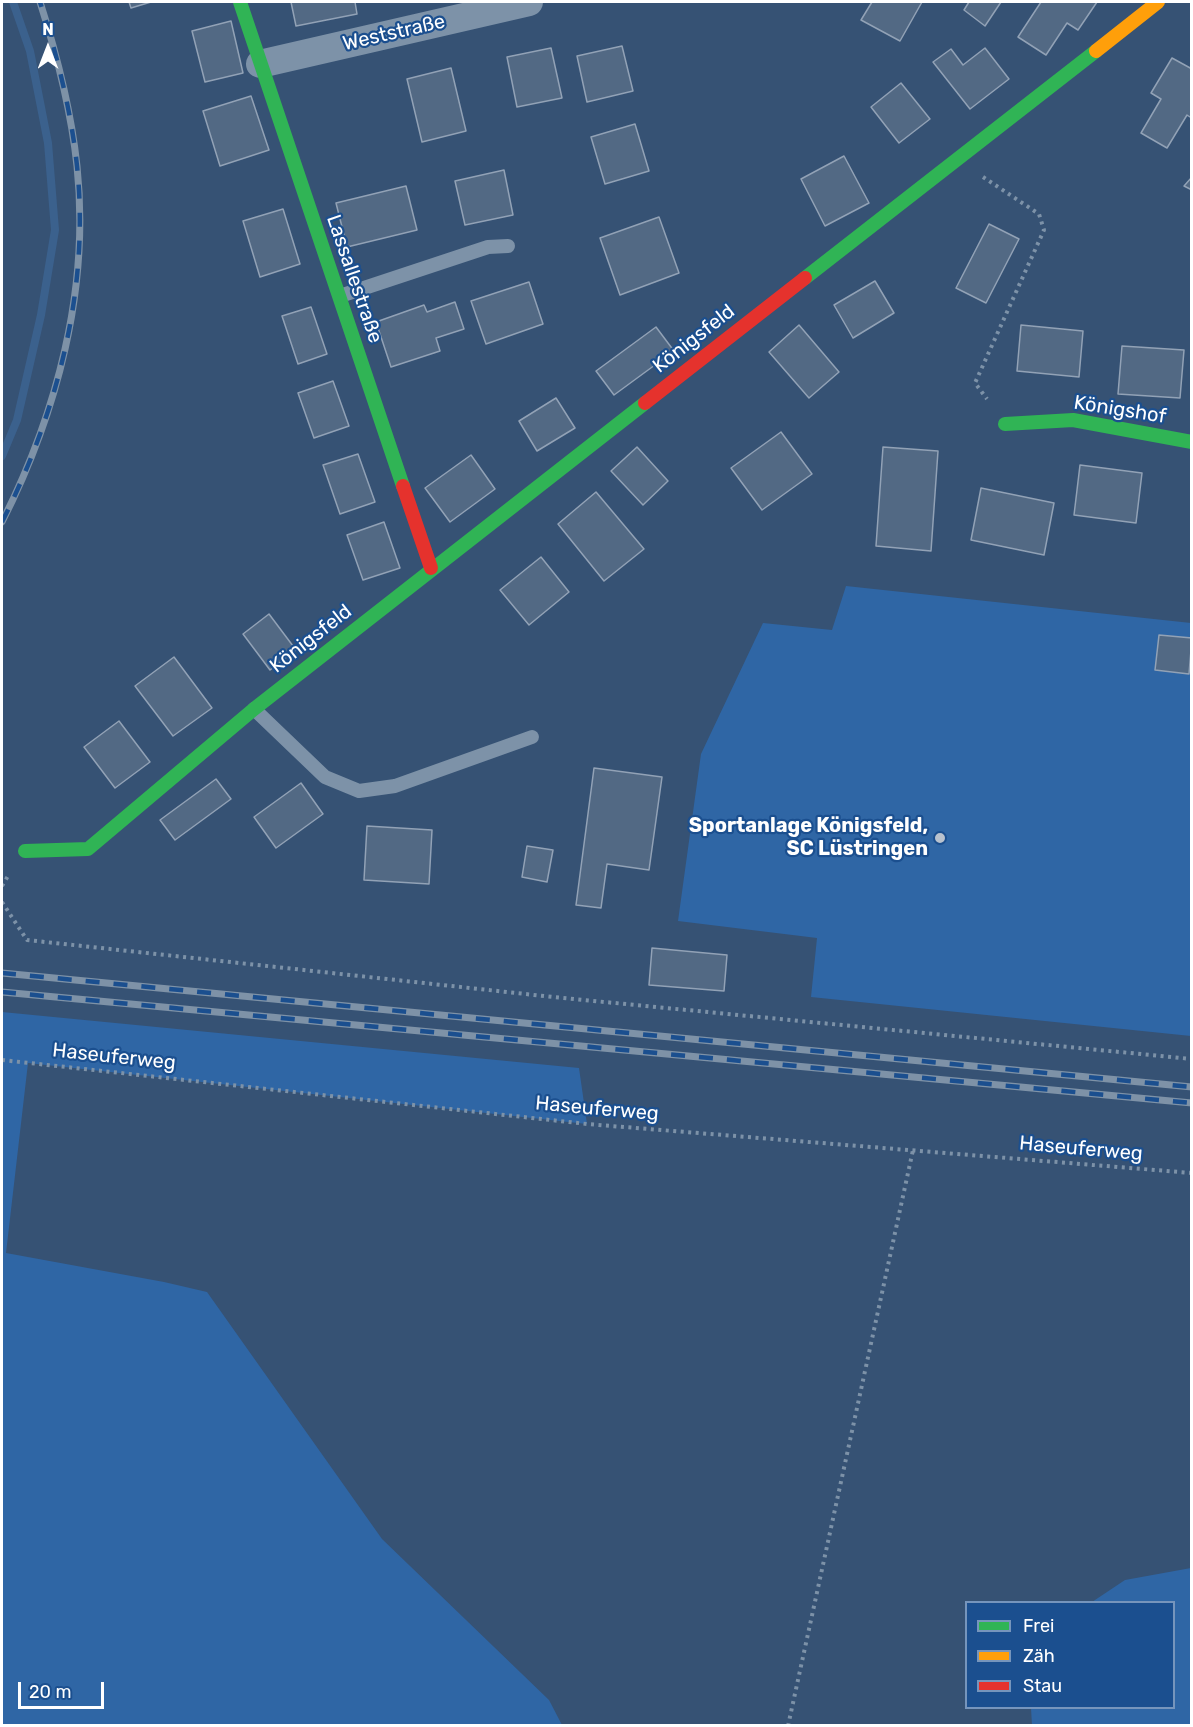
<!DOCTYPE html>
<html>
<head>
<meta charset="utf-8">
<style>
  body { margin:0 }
  #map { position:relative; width:1193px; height:1727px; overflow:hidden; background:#365274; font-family:Rubik,sans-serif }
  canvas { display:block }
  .frame { position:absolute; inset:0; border:3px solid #fff; pointer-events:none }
  .legend { position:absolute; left:965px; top:1601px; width:210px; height:108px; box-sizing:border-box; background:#1b4f8f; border:2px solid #7695bc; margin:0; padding:8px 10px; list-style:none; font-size:18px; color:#fff }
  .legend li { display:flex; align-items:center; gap:12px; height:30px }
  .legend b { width:30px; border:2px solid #7695bc }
  .north { position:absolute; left:18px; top:18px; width:60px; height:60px; -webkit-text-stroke:4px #1b4f8f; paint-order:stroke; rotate:0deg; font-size:16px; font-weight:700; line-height:24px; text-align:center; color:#fff }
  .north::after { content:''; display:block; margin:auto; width:21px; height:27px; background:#fff; clip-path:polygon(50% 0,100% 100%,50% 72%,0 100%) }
  .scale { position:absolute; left:18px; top:1682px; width:86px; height:27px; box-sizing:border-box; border:3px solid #fff; border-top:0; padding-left:8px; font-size:18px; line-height:21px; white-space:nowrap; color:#fff; -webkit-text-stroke:4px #1b4f8f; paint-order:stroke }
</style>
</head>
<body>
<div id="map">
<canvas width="1193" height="1727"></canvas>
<div class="frame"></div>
<ul class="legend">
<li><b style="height:8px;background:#30b455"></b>Frei</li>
<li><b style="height:8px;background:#ff9f0a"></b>Zäh</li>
<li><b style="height:8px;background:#e5322d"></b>Stau</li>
</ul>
<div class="north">N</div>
<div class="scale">20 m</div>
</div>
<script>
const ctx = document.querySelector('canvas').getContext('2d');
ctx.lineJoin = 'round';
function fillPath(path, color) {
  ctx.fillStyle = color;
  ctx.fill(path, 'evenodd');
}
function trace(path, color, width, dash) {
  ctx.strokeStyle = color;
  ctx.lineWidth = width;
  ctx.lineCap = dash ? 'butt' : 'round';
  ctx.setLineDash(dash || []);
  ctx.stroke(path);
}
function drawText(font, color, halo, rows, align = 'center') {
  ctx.font = font + ' Rubik,sans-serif';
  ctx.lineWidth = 4.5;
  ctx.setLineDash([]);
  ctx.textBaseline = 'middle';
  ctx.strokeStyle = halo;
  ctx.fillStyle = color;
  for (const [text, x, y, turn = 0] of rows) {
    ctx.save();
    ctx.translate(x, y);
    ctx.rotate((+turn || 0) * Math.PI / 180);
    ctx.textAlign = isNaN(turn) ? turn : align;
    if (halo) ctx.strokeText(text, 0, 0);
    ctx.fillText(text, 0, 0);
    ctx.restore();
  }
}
const green = new Path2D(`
  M 846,586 L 1191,623 L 1191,1036 L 811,997 L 817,938 L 678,921 L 701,754 L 763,623 L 832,630 Z
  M 2,1012 L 579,1068 L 587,1124 L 28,1063 L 6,1253 L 164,1282 L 207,1292 L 382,1539 L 549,1700 L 562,1725 L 2,1725 Z
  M 1191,1568 L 1191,1725 L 1032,1725 L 1031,1708 L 1174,1708 L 1174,1602 L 1092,1602 L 1125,1580 Z`);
const stream = new Path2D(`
  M 2,456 L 17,420 L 41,315 L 55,230 L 48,143 L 30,51 L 13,2`);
const building = new Path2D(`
  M 129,2 L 151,2 L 131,8 Z
  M 291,2 L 355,2 L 357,14 L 296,26 Z
  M 872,2 L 922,2 L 900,41 L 861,20 Z
  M 969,2 L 1001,2 L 985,26 L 964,10 Z
  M 1041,2 L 1097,2 L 1078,30 L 1067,23 L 1046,55 L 1018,37 Z
  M 231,21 L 243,73 L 205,82 L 192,31 Z
  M 622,46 L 633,91 L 587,102 L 577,56 Z
  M 551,48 L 562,98 L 517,107 L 507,57 Z
  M 985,48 L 1009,79 L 970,109 L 933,62 L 951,49 L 963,65 Z
  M 1172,58 L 1192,69 L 1192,115 L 1190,117 L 1187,115 L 1167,148 L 1141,133 L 1161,99 L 1151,93 Z
  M 451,68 L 466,131 L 422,142 L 407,79 Z
  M 901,83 L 930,119 L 899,143 L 871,107 Z
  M 251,96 L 269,150 L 220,166 L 203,111 Z
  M 635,124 L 649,171 L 605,184 L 591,137 Z
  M 844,156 L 869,203 L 825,226 L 801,179 Z
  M 504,170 L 513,215 L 465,225 L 455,181 Z
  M 1192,177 L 1192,190 L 1184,186 Z
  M 406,186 L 417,230 L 347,247 L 336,203 Z
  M 283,209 L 300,264 L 260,277 L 243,221 Z
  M 659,217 L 679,273 L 620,295 L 600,238 Z
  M 989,224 L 1019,239 L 986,303 L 956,288 Z
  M 875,281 L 894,313 L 853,338 L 834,305 Z
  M 529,282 L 543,324 L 486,344 L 471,301 Z
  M 455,302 L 464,329 L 436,338 L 440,351 L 391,367 L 376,322 L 424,305 L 427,312 Z
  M 311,307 L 327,354 L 298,364 L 282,316 Z
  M 799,325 L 839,372 L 809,398 L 769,352 Z
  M 1021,325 L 1083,331 L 1079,377 L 1017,371 Z
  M 656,327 L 674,351 L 614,395 L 596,371 Z
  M 1122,346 L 1184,350 L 1180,398 L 1118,394 Z
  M 333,381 L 349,426 L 314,438 L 298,393 Z
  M 556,398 L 575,428 L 537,451 L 519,421 Z
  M 781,432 L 812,474 L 762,510 L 731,468 Z
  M 637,447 L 668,481 L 643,505 L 611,471 Z
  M 883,447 L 938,451 L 931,551 L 876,546 Z
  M 358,454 L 375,502 L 340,514 L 323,465 Z
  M 471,455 L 495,489 L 450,522 L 425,488 Z
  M 1080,465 L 1142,473 L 1136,523 L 1074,515 Z
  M 981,488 L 1054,503 L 1044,555 L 971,540 Z
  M 596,492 L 644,549 L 604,581 L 558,524 Z
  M 384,522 L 400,568 L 363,580 L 347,535 Z
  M 541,557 L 569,592 L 529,625 L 500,590 Z
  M 269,614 L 296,650 L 270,670 L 243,634 Z
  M 1159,635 L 1192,638 L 1189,674 L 1155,670 Z
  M 174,657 L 212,708 L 173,736 L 135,686 Z
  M 119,721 L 150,762 L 115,788 L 84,747 Z
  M 594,768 L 662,777 L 649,870 L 607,864 L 601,908 L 576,905 Z
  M 216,779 L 231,799 L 175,840 L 160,820 Z
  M 301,783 L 323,814 L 276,848 L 254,817 Z
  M 367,826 L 432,830 L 429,884 L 364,880 Z
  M 527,846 L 553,850 L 547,882 L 522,877 Z
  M 652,948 L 727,955 L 724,991 L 649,985 Z`);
const path = new Path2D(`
  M 983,177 L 1039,214 L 1044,230 L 975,383 L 987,399
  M 2,886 L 8,876
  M 2,902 L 27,940 L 553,997 L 1192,1059
  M 2,1060 L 587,1124 L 1192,1173
  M 788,1726 L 913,1150`);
const lane = new Path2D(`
  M 340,296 L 488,247 L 508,246
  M 254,709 L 325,777 L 359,791 L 395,786 L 532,737`);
const street = new Path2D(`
  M 260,64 L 529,2`);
const fast = new Path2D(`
  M 240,2 L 403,486
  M 805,278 L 1096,51
  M 1005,424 L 1073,420 L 1192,442
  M 25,851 L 88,849 L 254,709 L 645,403`);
const slow = new Path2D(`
  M 1096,51 L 1158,2`);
const jam = new Path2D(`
  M 645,403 L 805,278
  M 403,486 L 431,568`);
const rail = new Path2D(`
  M 2,522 C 57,413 90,289 77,166 C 71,110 57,55 40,2
  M 2,973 L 1192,1087
  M 2,992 L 1192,1103`);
const markers = [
  [940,838,6,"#b9c2ce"]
];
const streetNames = [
  ["Weststraße",394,33,-13],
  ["Lassallestraße",354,279,71],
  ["Königsfeld",694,339,-38],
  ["Königshof",1120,410,9],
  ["Königsfeld",311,639,-38],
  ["Haseuferweg",114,1057,6],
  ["Haseuferweg",597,1109,5],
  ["Haseuferweg",1081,1149,5]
];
const poiNames = [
  ["Sportanlage Königsfeld,",928,826],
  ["SC Lüstringen",928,849]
];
fillPath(green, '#2f66a5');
trace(stream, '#3b618d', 8);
fillPath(building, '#526984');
trace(building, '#92a2b6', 1.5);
trace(path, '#7d92a8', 4, [3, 4.5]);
trace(lane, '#7d92a8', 14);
trace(street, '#7d92a8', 28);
trace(fast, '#30b455', 14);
trace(slow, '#ff9f0a', 14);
trace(jam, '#e5322d', 14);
trace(rail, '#7e92a7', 7);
trace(rail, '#1b4f8f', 4.5, [14]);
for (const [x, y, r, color] of markers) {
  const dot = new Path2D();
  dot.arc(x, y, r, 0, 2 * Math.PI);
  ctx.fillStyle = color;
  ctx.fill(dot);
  trace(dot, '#1b4f8f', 2);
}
drawText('20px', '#fff', '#1b4f8f', streetNames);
drawText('bold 20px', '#fff', '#1b4f8f', poiNames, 'right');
</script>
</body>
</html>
